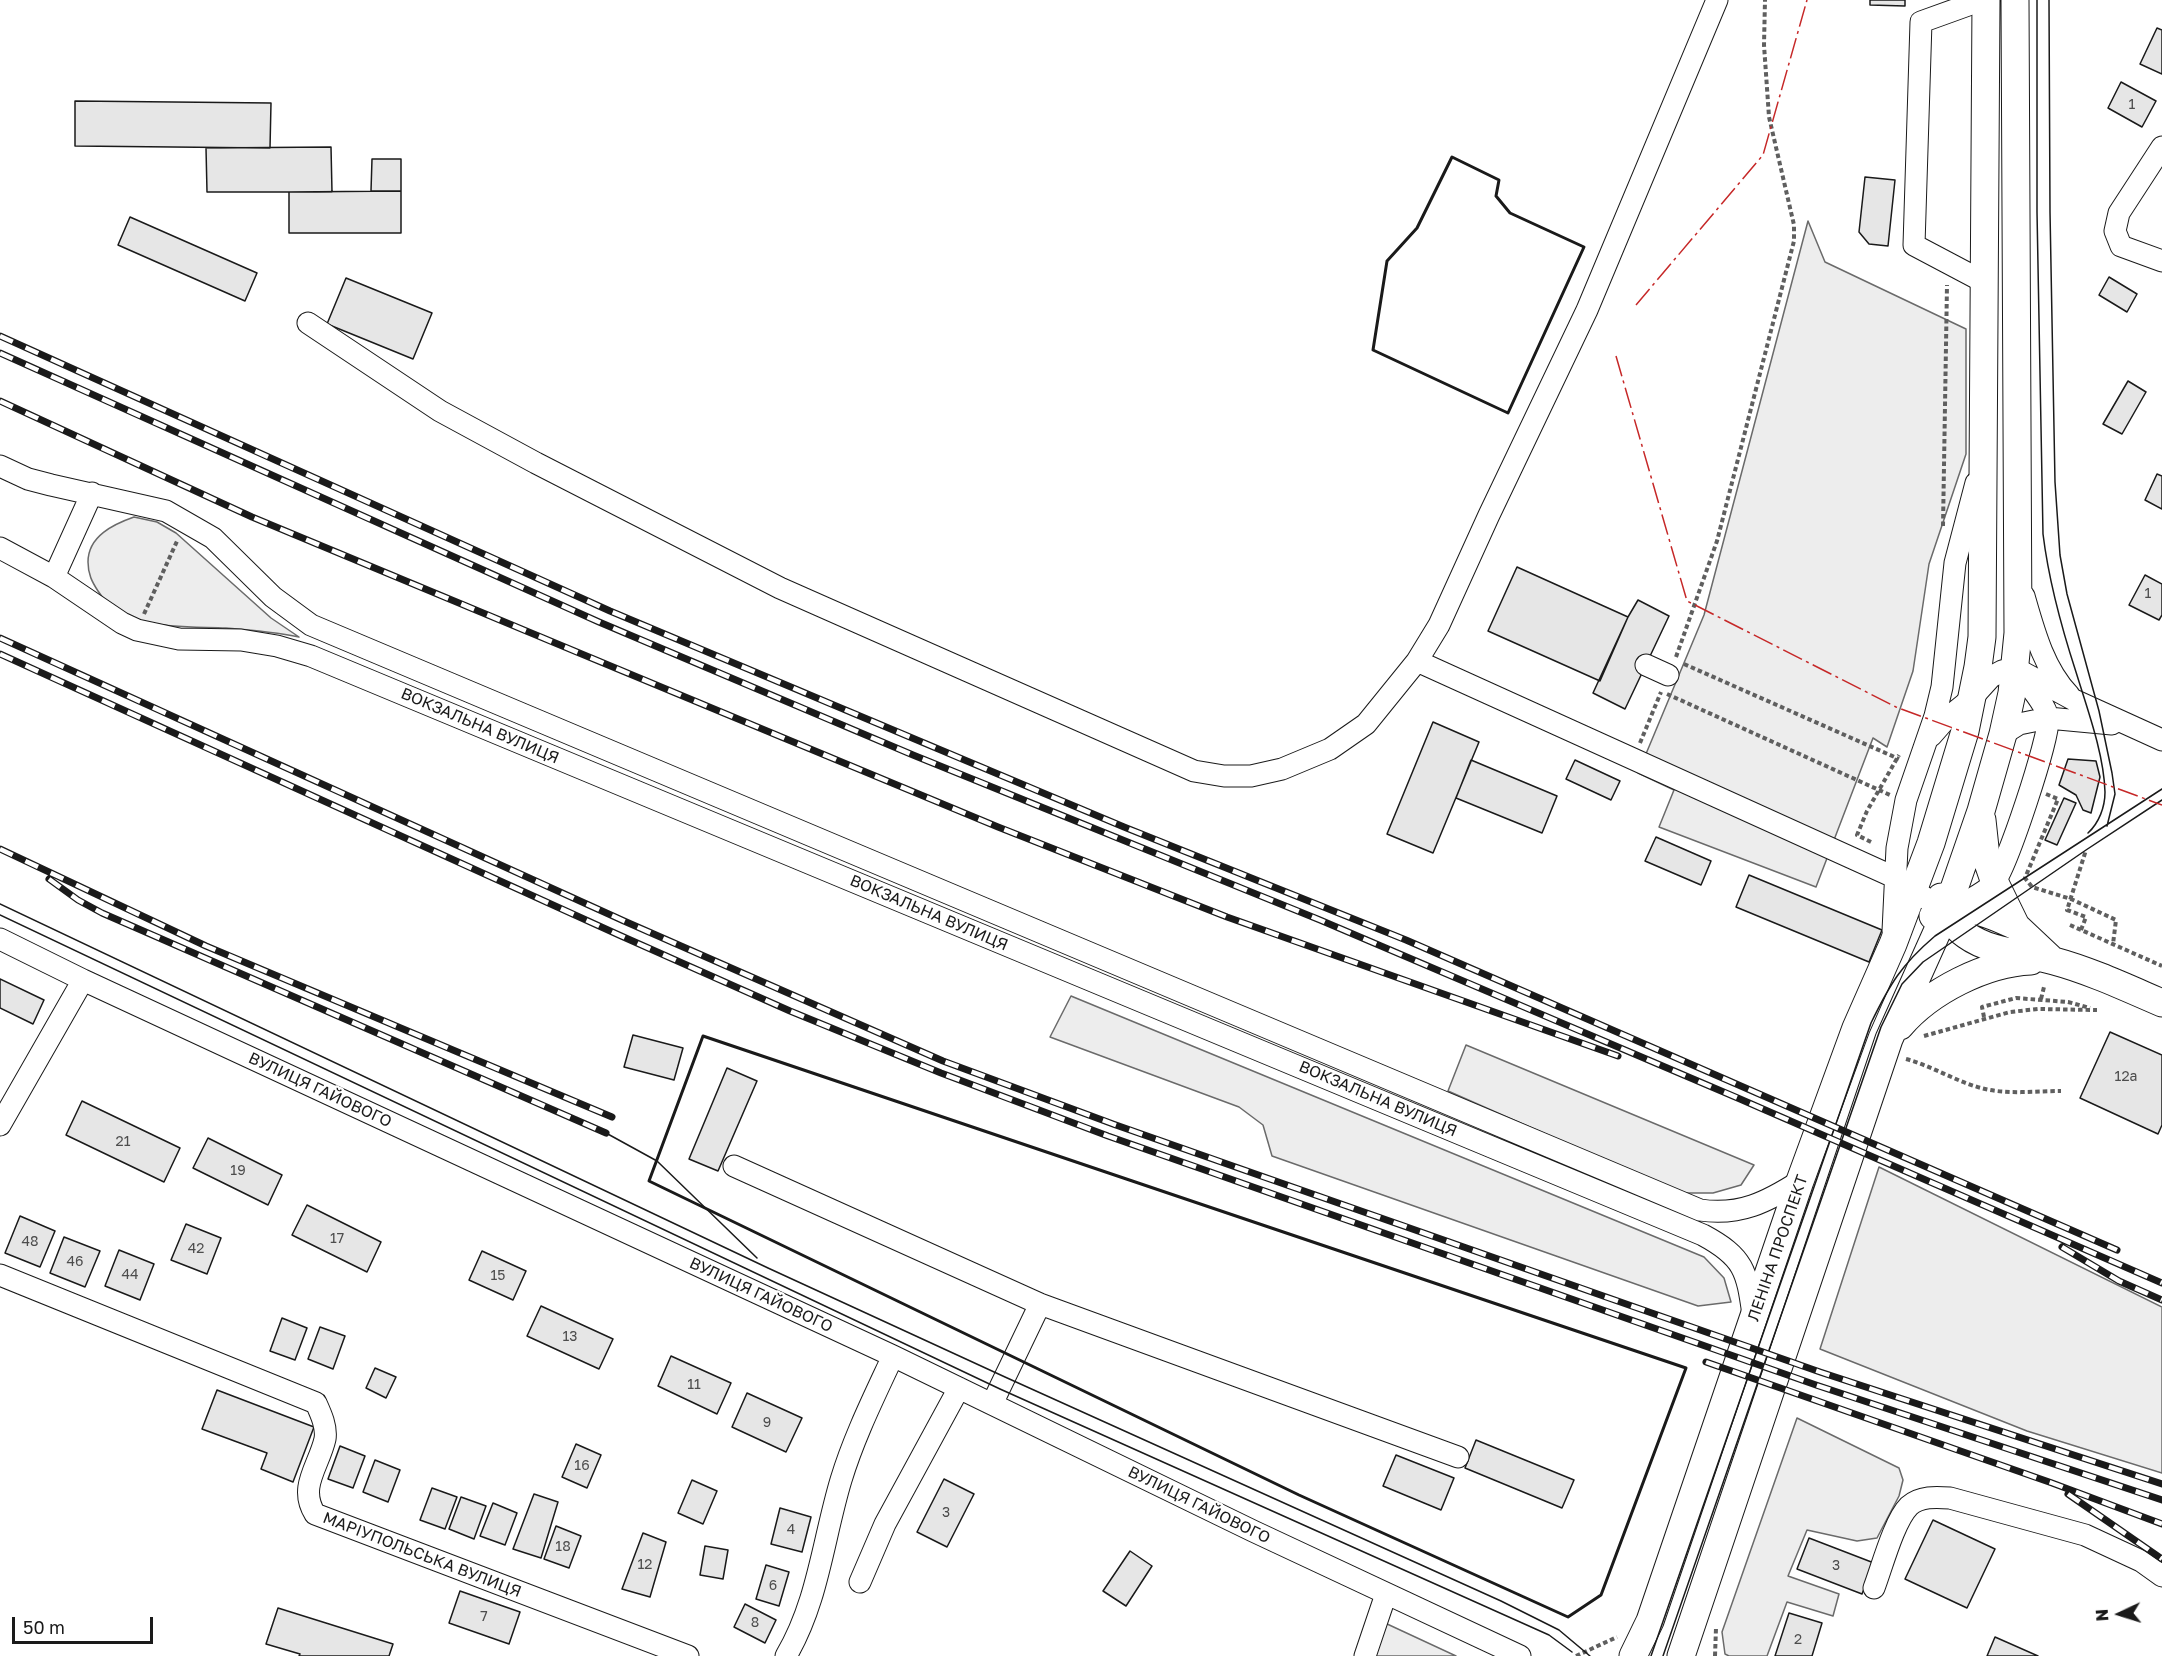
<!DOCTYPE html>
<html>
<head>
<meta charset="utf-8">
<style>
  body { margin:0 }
  #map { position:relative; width:2162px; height:1656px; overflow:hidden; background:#fff; font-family:"Golos Text",sans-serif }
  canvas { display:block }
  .north { position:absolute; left:2090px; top:1584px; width:60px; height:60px; -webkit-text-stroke:4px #fff; paint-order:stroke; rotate:266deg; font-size:16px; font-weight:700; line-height:24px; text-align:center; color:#1a1a1a }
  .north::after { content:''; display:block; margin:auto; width:21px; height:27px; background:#1a1a1a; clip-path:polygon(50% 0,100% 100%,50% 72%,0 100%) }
  .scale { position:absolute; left:12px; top:1617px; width:141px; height:27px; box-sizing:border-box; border:3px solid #1a1a1a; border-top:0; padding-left:8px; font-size:18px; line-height:21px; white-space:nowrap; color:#1a1a1a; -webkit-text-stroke:4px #fff; paint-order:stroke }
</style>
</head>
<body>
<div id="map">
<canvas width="2162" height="1656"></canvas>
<div class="north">N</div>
<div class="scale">50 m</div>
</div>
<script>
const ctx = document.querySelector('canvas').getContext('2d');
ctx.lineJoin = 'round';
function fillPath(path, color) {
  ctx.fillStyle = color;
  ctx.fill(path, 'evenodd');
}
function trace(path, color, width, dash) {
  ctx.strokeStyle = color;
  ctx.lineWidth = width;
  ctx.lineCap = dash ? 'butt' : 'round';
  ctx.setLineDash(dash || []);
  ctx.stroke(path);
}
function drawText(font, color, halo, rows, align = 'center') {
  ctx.font = font + ' "Golos Text",sans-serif';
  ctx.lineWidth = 4.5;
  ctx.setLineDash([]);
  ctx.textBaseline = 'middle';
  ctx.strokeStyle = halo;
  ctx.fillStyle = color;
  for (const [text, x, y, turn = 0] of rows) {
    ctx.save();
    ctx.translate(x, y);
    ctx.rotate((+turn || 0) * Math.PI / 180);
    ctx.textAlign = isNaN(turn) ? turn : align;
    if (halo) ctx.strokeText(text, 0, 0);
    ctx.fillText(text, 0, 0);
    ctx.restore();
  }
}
const green = new Path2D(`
  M 1808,221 L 1825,262 L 1966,329 L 1966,454 L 1929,564 L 1913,671 L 1887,747 L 1873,738 L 1816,887 L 1659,827 L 1674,790 L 1638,773 L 1704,615 Z
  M 134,517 L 157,522 L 176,533 L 271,618 L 299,637 C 275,632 251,630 226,628 C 184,626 124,632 98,591 C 92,582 88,574 88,562 C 88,536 114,524 134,517 Z
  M 1071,996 L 1704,1257 L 1724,1278 L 1731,1302 L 1698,1306 L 1272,1156 L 1263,1125 L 1239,1107 L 1050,1037 Z
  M 1466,1045 L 1754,1165 L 1741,1185 L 1713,1193 L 1679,1193 L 1448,1091 Z
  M 1879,1167 L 2162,1307 L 2162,1473 L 2027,1431 L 1820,1349 Z
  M 1797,1418 L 1899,1468 L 1903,1480 L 1899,1496 L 1877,1538 L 1857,1541 L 1807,1530 L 1788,1576 L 1839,1594 L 1833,1616 L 1787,1602 L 1767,1656 L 1729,1656 L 1725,1654 L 1722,1632 Z
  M 1385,1623 L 1456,1656 L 1373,1656 Z`);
const building = new Path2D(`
  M 1870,0 L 1905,0 L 1905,6 L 1870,5 Z
  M 2157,28 L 2162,30 L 2162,74 L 2140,64 Z
  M 2121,82 L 2156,101 L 2142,127 L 2108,108 Z
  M 75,101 L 271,103 L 270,148 L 75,146 Z
  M 331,147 L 332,192 L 207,192 L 206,148 Z
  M 372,159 L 401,159 L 401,191 L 371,191 Z
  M 1865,177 L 1895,180 L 1888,246 L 1869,244 L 1859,232 Z
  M 401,191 L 401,233 L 289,233 L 289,192 Z
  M 130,217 L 257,273 L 245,301 L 118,245 Z
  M 2109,277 L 2137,294 L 2127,312 L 2099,295 Z
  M 346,278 L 432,313 L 413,359 L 327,324 Z
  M 2128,381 L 2146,392 L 2122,434 L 2103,424 Z
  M 2157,474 L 2162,476 L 2162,509 L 2145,500 Z
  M 1517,567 L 1628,617 L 1600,681 L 1488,631 Z
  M 2145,575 L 2162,584 L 2162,615 L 2159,620 L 2129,605 Z
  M 1638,600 L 1669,616 L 1625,709 L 1593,693 L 1628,617 Z
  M 1433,722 L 1479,742 L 1433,853 L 1387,834 Z
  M 2068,759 L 2096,761 L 2100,777 L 2091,813 L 2083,810 L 2076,795 L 2059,785 Z
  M 1471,760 L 1557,796 L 1542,833 L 1456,798 Z
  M 1575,760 L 1620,781 L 1611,800 L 1566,779 Z
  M 2064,798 L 2076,803 L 2057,845 L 2045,840 Z
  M 1656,837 L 1711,861 L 1701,885 L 1645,861 Z
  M 1749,875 L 1882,930 L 1869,962 L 1736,907 Z
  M 0,979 L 44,1000 L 33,1024 L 0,1008 Z
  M 2110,1032 L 2162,1055 L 2162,1125 L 2158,1134 L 2080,1098 Z
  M 633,1035 L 683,1048 L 674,1080 L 624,1067 Z
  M 727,1068 L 757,1081 L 718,1171 L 689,1159 Z
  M 82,1101 L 180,1148 L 164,1182 L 66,1135 Z
  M 208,1138 L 282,1175 L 268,1205 L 193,1168 Z
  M 307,1205 L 381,1242 L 367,1272 L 292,1235 Z
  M 20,1216 L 55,1231 L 40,1267 L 5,1253 Z
  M 186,1224 L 221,1238 L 207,1274 L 171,1260 Z
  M 64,1237 L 100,1251 L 85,1287 L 50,1273 Z
  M 119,1250 L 154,1264 L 140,1300 L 105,1286 Z
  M 482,1251 L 526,1271 L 513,1300 L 469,1280 Z
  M 541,1306 L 613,1339 L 599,1369 L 527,1336 Z
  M 282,1318 L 307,1328 L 295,1360 L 270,1351 Z
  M 320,1327 L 345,1336 L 333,1369 L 308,1359 Z
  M 671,1356 L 731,1383 L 717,1414 L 658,1386 Z
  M 375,1368 L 396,1377 L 386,1398 L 366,1388 Z
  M 217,1390 L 314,1427 L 293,1482 L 261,1469 L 267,1453 L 202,1429 Z
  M 747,1393 L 802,1418 L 786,1452 L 732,1427 Z
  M 1476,1440 L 1574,1480 L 1562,1508 L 1465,1468 Z
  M 576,1444 L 601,1455 L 587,1488 L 562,1477 Z
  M 340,1446 L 365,1456 L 353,1488 L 328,1479 Z
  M 1396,1455 L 1454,1478 L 1441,1510 L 1383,1486 Z
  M 375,1460 L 400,1470 L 388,1502 L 363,1492 Z
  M 944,1479 L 974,1494 L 947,1547 L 917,1532 Z
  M 692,1480 L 717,1491 L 703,1524 L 678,1513 Z
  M 432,1488 L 457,1497 L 445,1529 L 420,1520 Z
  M 534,1494 L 558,1502 L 541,1558 L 513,1549 Z
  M 461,1497 L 486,1506 L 474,1539 L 449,1529 Z
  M 493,1503 L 517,1513 L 505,1545 L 480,1536 Z
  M 780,1508 L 811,1517 L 802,1552 L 771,1544 Z
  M 1933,1520 L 1995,1549 L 1967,1608 L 1905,1579 Z
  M 556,1526 L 581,1536 L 569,1568 L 544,1559 Z
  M 643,1533 L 666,1542 L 650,1597 L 622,1589 Z
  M 1809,1538 L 1874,1563 L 1862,1594 L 1797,1569 Z
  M 705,1546 L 728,1550 L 723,1579 L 700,1575 Z
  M 1130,1551 L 1152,1566 L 1126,1606 L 1103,1591 Z
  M 766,1565 L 789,1572 L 779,1606 L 756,1599 Z
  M 460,1591 L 520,1612 L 509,1644 L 449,1623 Z
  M 745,1604 L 776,1620 L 765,1643 L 734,1627 Z
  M 278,1608 L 393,1644 L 389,1656 L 299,1656 L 300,1654 L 266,1644 Z
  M 1789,1613 L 1822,1623 L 1812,1656 L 1775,1656 Z
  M 1995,1637 L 2038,1656 L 1987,1656 Z`);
const path = new Path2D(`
  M 1943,526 L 1947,285
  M 144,614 L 178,539
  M 1676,657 L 1717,541 L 1794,241 L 1794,225 L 1769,117 L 1764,45 L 1765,0
  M 1684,664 L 1899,759
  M 1667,694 L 1890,795
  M 1640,743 L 1661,692
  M 2046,794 L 2058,799 L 2025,878 L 2032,887 L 2071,899 L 2116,920 L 2113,944
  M 1871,842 L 1857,835 L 1867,811 L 1899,755
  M 2070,925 L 2162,966
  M 2081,930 L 2086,917 L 2067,910 L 2086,850
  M 2041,999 L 2044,987
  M 1984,1017 L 1982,1007 L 2016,998 L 2068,1002 L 2090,1008
  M 1924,1036 L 2010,1012 L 2038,1009 L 2097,1010
  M 1906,1059 C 1932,1066 1955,1081 1981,1088 C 2006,1095 2036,1091 2061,1091
  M 1576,1656 L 1617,1637
  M 1715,1656 L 1716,1628`);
const minor = new Path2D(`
  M 1982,0 L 1921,22 L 1914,245 L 1984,282
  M 2162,147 L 2119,213 L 2115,231 L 2121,246 L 2162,261
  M 308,323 L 440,411 L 536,463 L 780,588 L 1194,771 L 1224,776 L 1251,776 L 1282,769 L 1330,749 L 1366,724 L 1417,661 L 1439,625 L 1489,515 L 1587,310 L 1717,0
  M 0,466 L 28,479 L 51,485 L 166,511 L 213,538 L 273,597 L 311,625 L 1700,1210 C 1740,1216 1767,1202 1800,1181
  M 0,548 L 54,577 L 122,623 L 137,630 L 179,639 L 241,640 L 277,646 L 311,656 L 1703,1235 C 1744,1257 1747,1271 1753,1315
  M 54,577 L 92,493
  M 2024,596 C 2034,631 2044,669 2069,695
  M 1417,661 L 1896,878 L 1946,912 C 1961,904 1981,896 1993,884 C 2005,873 2051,734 2048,718 C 2046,703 2024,680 2015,668
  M 1646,665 L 1668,675
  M 2003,734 L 2019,724 L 2048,718 L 2112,724
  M 1931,736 L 1945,720 L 1971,699 L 1991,677 L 2002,671 L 2015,668 L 2074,700 L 2162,740
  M 1893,931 L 1897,848 L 1906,800 L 1935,716 L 1942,687 L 1955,563 L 1976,483
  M 0,939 L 83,980 L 893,1356 L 1253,1531 L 1520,1656
  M 0,1125 L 83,980
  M 734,1166 L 1040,1304 L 1458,1457
  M 0,1275 L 316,1403 C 321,1414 327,1427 325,1439 C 319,1466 298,1487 315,1514 L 688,1656
  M 992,1404 L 1040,1304
  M 860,1582 L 885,1524 L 959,1388
  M 1874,1588 C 1882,1567 1894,1521 1909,1506 C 1920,1496 1936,1497 1950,1498 L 2085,1535 L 2141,1561 L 2162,1576
  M 786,1656 C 818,1602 823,1540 841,1480 C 854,1437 874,1397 893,1356
  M 1365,1656 L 1386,1594`);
const major = new Path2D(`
  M 1982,820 L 1986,857 L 1995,883 L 2016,926 L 2050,958
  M 1941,897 C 1945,912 1953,926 1966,935 C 1991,953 2025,953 2054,961 C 2091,971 2127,988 2162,1003
  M 1933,916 C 1971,904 1981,911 2016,926
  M 1900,1026 C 1930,991 1985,963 2031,961
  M 1633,1656 L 1650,1621 L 1800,1181 L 1856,1028 L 1893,944 L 1931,843 L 1965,731 L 1978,667 L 1982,637 L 1986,0
  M 1681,1656 L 1889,1039 L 1946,912 L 1981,811 L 2003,734 L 2012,693 L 2018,633 L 2015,0`);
const tram = new Path2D(`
  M 2037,0 L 2037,212 L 2043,534 C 2049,583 2061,626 2076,672 C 2087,708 2104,754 2105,792 C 2105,807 2099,823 2088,833
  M 2049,0 L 2050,212 L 2055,482 L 2060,555 L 2067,594 L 2099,711 L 2112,773 L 2115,794 L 2107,826
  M 0,904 L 768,1268 L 1005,1377 L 1501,1601 L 1559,1630 L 1590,1656
  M 0,915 L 1000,1389 L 1549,1635 L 1572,1652
  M 606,1133 L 657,1161 L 757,1258
  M 1651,1656 L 1871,1023 C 1890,984 1901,965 1935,936 L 2162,789
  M 1663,1656 L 1881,1027 L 1902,984 L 1923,962 L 2086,850 L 2162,800`);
const rail = new Path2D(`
  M 0,336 L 610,611 L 1124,827 L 1406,940 L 2117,1250
  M 0,353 L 599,622 L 913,755 L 1320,920 L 1740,1099 L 2162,1283
  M 0,401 L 252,517 L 998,827 L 1227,917 L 1618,1056
  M 0,638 L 624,921 L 943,1061 L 1113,1124 L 1820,1372 L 2162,1484
  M 0,654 L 619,935 L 790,1011 L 941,1073 L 1108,1136 L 1816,1385 L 2162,1500
  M 0,849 L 206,946 L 612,1117
  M 49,879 L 78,900 L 102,913 L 606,1133
  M 2062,1247 L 2119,1281 L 2162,1300
  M 1706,1362 L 2052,1483 L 2162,1524
  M 2068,1494 L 2162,1559`);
const wall = new Path2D(`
  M 1452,157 L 1499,180 L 1496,196 L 1510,213 L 1584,247 L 1508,413 L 1373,350 L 1387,261 L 1417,228 Z
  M 703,1036 L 1686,1368 L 1601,1595 L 1568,1617 L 1299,1495 L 649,1181 Z`);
const power = new Path2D(`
  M 1636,305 L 1763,155 L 1807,0
  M 1616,356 L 1687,601 L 1896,707 L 2162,805`);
const numberNames = [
  ["1",2132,105],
  ["1",2148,594],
  ["12а",2126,1077],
  ["21",123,1142],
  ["19",238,1171],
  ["17",337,1239],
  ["48",30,1242],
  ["42",196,1249],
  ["46",75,1262],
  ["44",130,1275],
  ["15",498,1276],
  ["13",570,1337],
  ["11",694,1385],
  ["9",767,1423],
  ["16",582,1466],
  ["3",946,1513],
  ["4",791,1530],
  ["18",563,1547],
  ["12",645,1565],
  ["3",1836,1566],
  ["6",773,1586],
  ["7",484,1617],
  ["8",755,1623],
  ["2",1798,1640]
];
const streetNames = [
  ["ВОКЗАЛЬНА ВУЛИЦЯ",480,726,23],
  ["ВОКЗАЛЬНА ВУЛИЦЯ",929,913,23],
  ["ВУЛИЦЯ ГАЙОВОГО",320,1090,25],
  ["ВОКЗАЛЬНА ВУЛИЦЯ",1378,1099,23],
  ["ЛЕНІНА ПРОСПЕКТ",1778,1248,-71],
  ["ВУЛИЦЯ ГАЙОВОГО",761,1295,25],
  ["ВУЛИЦЯ ГАЙОВОГО",1199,1505,26],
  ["МАРІУПОЛЬСЬКА ВУЛИЦЯ",422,1555,21]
];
fillPath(green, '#ededed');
trace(green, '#6a6a6a', 1.5);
fillPath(building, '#e6e6e6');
trace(building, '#1a1a1a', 1.5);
trace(minor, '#1a1a1a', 23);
trace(major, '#1a1a1a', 29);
trace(path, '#5f5f5f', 4, [4.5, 3]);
trace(minor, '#fff', 21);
trace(major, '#fff', 27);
trace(tram, '#1a1a1a', 1.5);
trace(rail, '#1a1a1a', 7);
trace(rail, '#fff', 4.5, [14]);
trace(wall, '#1a1a1a', 3);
trace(power, '#c62828', 1.5, [21, 4.5, 3, 4.5]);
drawText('14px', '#4d4d4d', null, numberNames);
drawText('16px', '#1a1a1a', '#fff', streetNames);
</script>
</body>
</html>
